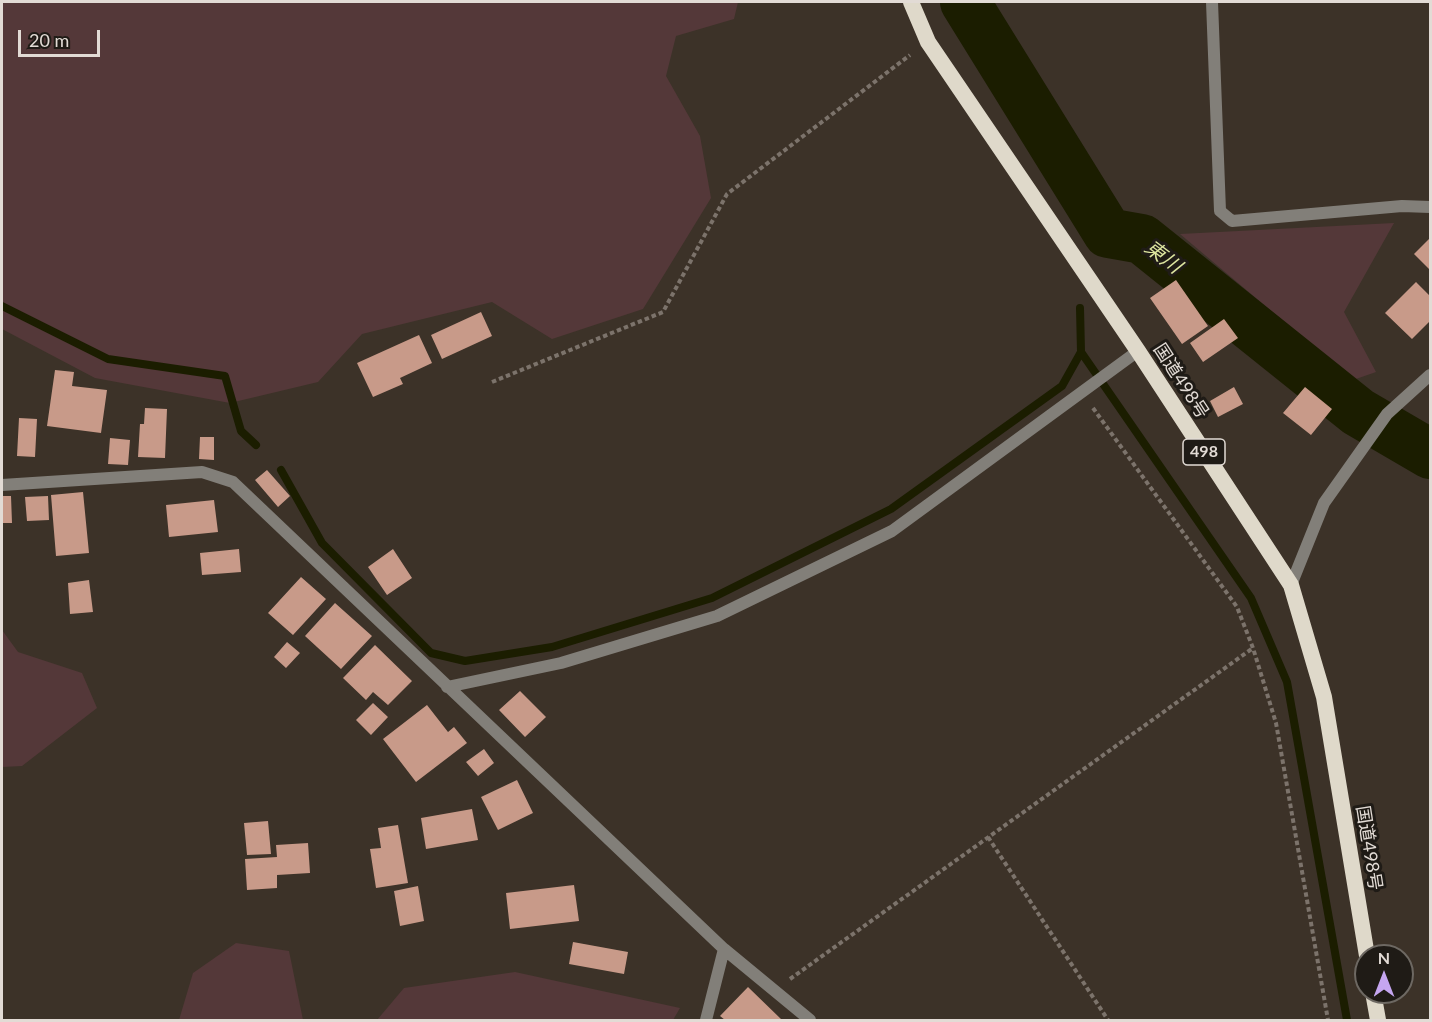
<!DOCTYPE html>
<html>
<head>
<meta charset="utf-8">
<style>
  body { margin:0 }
  #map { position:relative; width:1432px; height:1022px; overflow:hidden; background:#3c3228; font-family:Lato,sans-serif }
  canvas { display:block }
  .frame { position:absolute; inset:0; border:3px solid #e2dbd5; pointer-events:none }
  .north { position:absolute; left:1354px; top:944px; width:60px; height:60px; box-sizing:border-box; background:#1f1b16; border:2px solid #6d6862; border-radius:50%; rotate:0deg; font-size:16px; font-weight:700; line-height:24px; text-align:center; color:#e2dbd5 }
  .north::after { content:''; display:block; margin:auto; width:21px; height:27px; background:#c5a6f0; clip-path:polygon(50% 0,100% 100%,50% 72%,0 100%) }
  .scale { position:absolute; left:18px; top:30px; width:82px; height:27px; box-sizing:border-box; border:3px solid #e2dbd5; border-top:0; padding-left:8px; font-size:18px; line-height:21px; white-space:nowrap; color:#e2dbd5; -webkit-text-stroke:4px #1f1b16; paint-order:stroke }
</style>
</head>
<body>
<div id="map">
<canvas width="1432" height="1022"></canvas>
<div class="frame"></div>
<div class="north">N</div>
<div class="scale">20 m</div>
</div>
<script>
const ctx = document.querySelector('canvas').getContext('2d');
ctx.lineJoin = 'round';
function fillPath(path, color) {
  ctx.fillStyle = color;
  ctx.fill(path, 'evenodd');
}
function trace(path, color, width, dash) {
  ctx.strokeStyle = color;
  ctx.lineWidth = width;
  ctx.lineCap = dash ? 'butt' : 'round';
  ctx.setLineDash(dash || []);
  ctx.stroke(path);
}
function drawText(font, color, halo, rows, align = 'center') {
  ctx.font = font + ' Lato,"Noto Sans JP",sans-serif';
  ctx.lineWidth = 6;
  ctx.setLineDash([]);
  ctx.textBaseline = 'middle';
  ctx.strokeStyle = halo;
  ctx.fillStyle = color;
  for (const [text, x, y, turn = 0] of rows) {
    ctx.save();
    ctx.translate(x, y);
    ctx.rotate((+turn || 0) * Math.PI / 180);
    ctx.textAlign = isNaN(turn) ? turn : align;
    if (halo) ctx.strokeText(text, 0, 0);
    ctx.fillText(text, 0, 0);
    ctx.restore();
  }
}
const green = new Path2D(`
  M 2,2 L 738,2 L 734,19 L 676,36 L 666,76 L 700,136 L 711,198 L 643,309 L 552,339 L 492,302 L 362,334 L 318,382 L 230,403 L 95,378 L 2,329 Z
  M 1394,223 L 1344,312 L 1376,372 L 1353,380 L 1180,234 Z
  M 2,630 L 18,652 L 82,673 L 97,708 L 22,766 L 2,767 Z
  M 236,943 L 289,951 L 303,1020 L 179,1020 L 193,973 Z
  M 515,972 L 680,1008 L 673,1020 L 377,1020 L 404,988 Z`);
const stream = new Path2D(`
  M 2,306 L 108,359 L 225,376 L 241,431 L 256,445
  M 1081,352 L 1251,598 L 1287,682 L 1347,1020
  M 281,470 L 322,543 L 431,653 L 465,661 L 552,647 L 712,598 L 891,509 L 1062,386 L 1081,352 L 1080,308`);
const river = new Path2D(`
  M 965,2 L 1108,233 L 1142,239 L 1358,412 L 1430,454`);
const building = new Path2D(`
  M 1430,238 L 1430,270 L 1414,254 Z
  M 1176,280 L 1208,326 L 1182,344 L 1150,298 Z
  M 1416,282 L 1430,296 L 1430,321 L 1412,339 L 1385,313 Z
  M 481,312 L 492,336 L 442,359 L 431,335 Z
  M 1224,319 L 1238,338 L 1203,362 L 1190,343 Z
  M 419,335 L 432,363 L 400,378 L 403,384 L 373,397 L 357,363 Z
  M 55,370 L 74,372 L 72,386 L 107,390 L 101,433 L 47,426 Z
  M 1234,387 L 1243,404 L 1218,417 L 1210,401 Z
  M 1305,387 L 1332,409 L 1311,435 L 1283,413 Z
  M 145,408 L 167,409 L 165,458 L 138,457 L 140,424 L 144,424 Z
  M 19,418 L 37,419 L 35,457 L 17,456 Z
  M 200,437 L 214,437 L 214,460 L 199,459 Z
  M 110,438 L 130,440 L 128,465 L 108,464 Z
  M 267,470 L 290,496 L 278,507 L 255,480 Z
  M 83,492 L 89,553 L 56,556 L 51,495 Z
  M 2,496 L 11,496 L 12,523 L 2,523 Z
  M 48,496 L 49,520 L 27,521 L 25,497 Z
  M 214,500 L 218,532 L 169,537 L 166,505 Z
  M 239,549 L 241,572 L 202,575 L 200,553 Z
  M 393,549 L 412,578 L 387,595 L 368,567 Z
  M 301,577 L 326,599 L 293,635 L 268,613 Z
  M 89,580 L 93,612 L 70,614 L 68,583 Z
  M 335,603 L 372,636 L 341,669 L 305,636 Z
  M 287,642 L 300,653 L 286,668 L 274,657 Z
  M 375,645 L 412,681 L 388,705 L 373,692 L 366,700 L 343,678 Z
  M 520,691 L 546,717 L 525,737 L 499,710 Z
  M 373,703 L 388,717 L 371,735 L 356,720 Z
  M 427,705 L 448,732 L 454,727 L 467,743 L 416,782 L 383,739 Z
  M 484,749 L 494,763 L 478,776 L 466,762 Z
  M 517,780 L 533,813 L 498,830 L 481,797 Z
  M 472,809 L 478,840 L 426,849 L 421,818 Z
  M 268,821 L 271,854 L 247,855 L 244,823 Z
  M 398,825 L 408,883 L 376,888 L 370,849 L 381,848 L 378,828 Z
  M 308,843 L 310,873 L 277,875 L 277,888 L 247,890 L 245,859 L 277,857 L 276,845 Z
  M 574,885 L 579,921 L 510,929 L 506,893 Z
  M 418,886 L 424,921 L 400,926 L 394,891 Z
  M 573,942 L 628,952 L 624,974 L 569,964 Z
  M 748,987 L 782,1020 L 725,1020 L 720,1016 Z`);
const path = new Path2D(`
  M 492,382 L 663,312 L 727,194 L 910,55
  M 1093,408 L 1237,607 L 1253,648 L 1276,723 L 1328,1020
  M 988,837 L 1108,1020
  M 790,979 L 1253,648`);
const minor = new Path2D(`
  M 1212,2 L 1220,211 L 1232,221 L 1402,206 L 1430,207
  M 2,485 L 202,472 L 233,482 L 724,949 L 810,1020
  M 1291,585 L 1324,503 L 1387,414 L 1430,375
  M 447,687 L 561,663 L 717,616 L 892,531 L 1138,351
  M 706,1020 L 724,949`);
const trunk = new Path2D(`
  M 911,2 L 928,42 L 1138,351 L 1291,585 L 1324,697 L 1367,956
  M 1373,992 L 1378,1020`);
const shields = [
  [1204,452,42]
];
const shieldNames = [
  ["498",1204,452]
];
const streetNames = [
  ["国道498号",1181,381,57],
  ["国道498号",1369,848,81]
];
const waterNames = [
  ["東川",1163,257,37]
];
fillPath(green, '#543839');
trace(stream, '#1b1d00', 8);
trace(river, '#1b1d00', 50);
fillPath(building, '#c89a89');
trace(path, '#7c736b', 4, [4.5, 3]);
trace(minor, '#827f79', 12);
trace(trunk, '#dfd9ca', 16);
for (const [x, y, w] of shields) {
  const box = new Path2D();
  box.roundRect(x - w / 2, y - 13, w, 26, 4.5);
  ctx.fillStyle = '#1f1b16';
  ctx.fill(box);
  trace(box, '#e2dbd5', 1.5);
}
drawText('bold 16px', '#e2dbd5', null, shieldNames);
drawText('18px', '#e2dbd5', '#1f1b16', streetNames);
drawText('italic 20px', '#dee6a0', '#1f1b16', waterNames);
</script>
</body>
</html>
